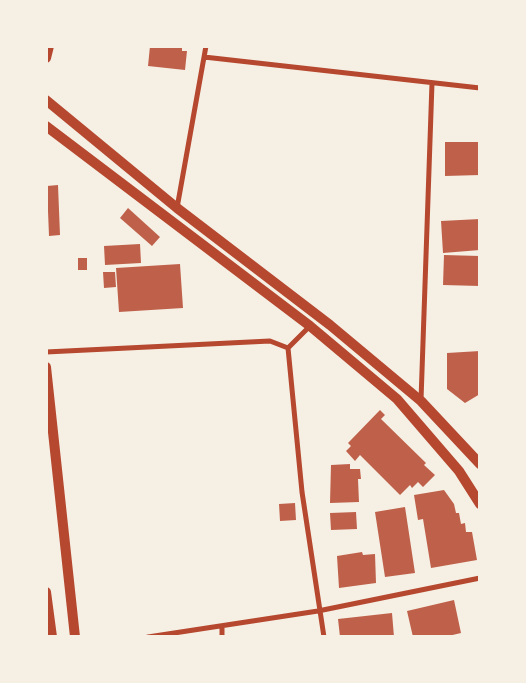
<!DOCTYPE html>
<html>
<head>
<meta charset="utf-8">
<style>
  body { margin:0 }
  #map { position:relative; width:526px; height:683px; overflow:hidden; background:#f6efe4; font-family:"Asap Condensed",sans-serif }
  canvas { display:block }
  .frame { position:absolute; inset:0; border:48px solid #f6efe4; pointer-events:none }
</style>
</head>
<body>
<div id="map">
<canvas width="526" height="683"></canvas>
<div class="frame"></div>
</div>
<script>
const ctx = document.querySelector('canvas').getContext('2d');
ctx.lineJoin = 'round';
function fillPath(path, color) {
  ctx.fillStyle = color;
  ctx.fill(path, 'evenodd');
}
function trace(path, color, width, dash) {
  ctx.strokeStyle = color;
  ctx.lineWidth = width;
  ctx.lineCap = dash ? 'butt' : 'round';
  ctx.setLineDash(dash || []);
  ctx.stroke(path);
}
const building = new Path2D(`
  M 150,46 L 182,46 L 182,51 L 187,51 L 185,70 L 148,66 Z
  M 445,142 L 480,142 L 480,175 L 445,176 Z
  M 58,185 L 60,235 L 49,236 L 47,186 Z
  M 128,208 L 160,237 L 152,246 L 120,218 Z
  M 480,219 L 480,250 L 443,253 L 441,221 Z
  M 140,244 L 141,263 L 105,265 L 104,246 Z
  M 444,255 L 480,256 L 480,286 L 443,285 Z
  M 78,258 L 87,258 L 87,270 L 78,270 Z
  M 180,264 L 183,308 L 119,312 L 116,268 Z
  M 103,272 L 115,272 L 116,287 L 104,288 Z
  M 480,351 L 480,394 L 465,403 L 447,389 L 447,353 Z
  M 380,410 L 385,415 L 381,419 L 426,463 L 424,465 L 435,475 L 423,487 L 418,482 L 412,488 L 410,485 L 400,495 L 360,455 L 355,461 L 346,451 L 351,446 L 348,443 Z
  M 350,464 L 350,469 L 360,469 L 361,479 L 358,479 L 359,502 L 330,503 L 331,465 Z
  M 444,490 L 454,504 L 456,513 L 459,513 L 461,524 L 465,523 L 466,532 L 472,532 L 477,560 L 431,568 L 423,519 L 418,520 L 414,495 Z
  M 295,503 L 296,520 L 280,521 L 279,504 Z
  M 405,507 L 415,573 L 385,577 L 375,512 Z
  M 356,512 L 357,529 L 331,530 L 330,513 Z
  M 362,552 L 363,555 L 375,554 L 376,583 L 339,588 L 337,556 Z
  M 454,600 L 461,633 L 444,637 L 413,637 L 407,611 Z
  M 392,613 L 394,637 L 340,637 L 338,619 Z`);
const minor = new Path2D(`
  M 204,57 L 480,88
  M 177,208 L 206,46
  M 310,326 L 288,348 L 302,492 L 324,637
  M 46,352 L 270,341 L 288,348
  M 421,400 L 432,83
  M 222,627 L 222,637
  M 148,637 L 318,611 L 480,578`);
const secondary = new Path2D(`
  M 46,58 L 49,46
  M 46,100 L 177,208 L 330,325 L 421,401 L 480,464
  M 46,126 L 310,326 L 397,399 L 459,471 L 480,504
  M 46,367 L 75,637
  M 46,592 L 52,637`);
fillPath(building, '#bf614a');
trace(minor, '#b5482f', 5);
trace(secondary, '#b5482f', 10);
</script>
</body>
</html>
